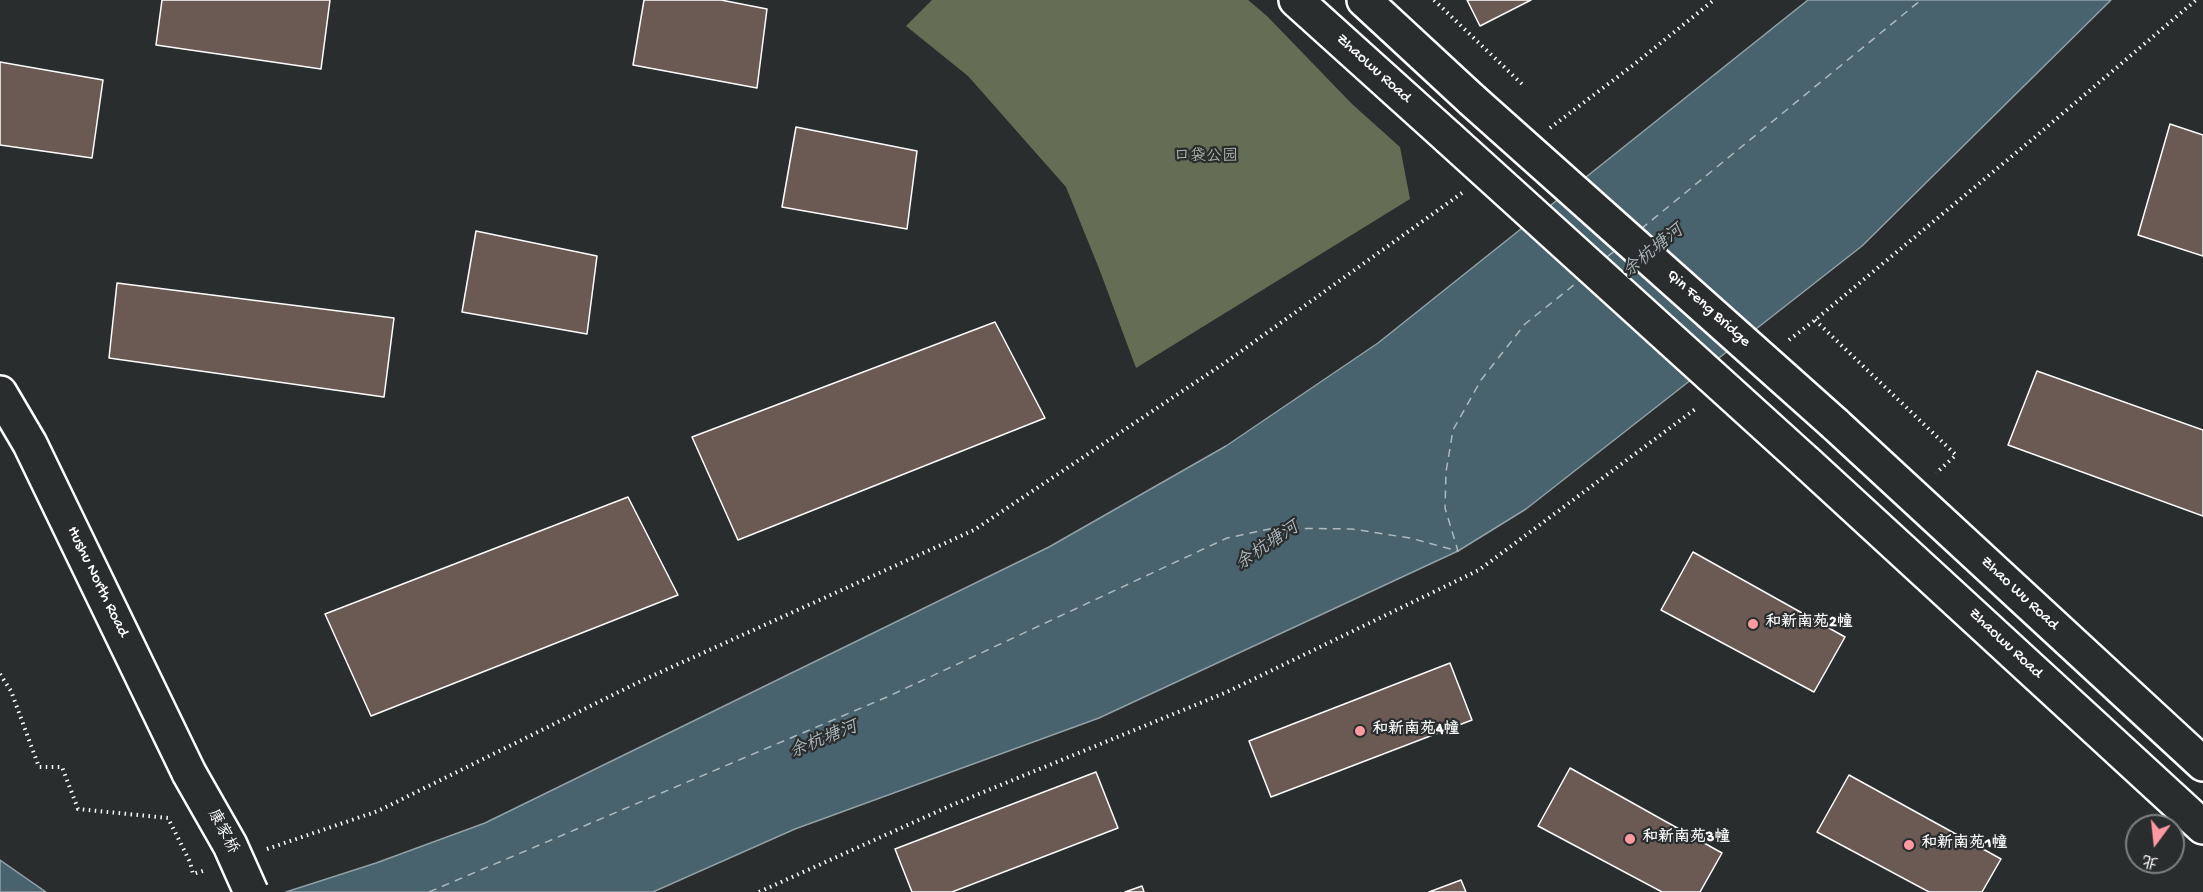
<!DOCTYPE html>
<html>
<head>
<meta charset="utf-8">
<style>
  body { margin:0 }
  #map { position:relative; width:2203px; height:892px; overflow:hidden; background:#2a2d2e; font-family:"Gochi Hand","LXGW WenKai TC",sans-serif }
  canvas { display:block }
  .north { position:absolute; left:2125px; top:814px; width:60px; height:60px; box-sizing:border-box; background:#2a2d2e; border:2px solid #7f8182; border-radius:50%; rotate:195deg; font-size:16px; font-weight:700; line-height:24px; text-align:center; color:#fff }
  .north::after { content:''; display:block; margin:auto; width:21px; height:27px; background:#ff9aa2; clip-path:polygon(50% 0,100% 100%,50% 72%,0 100%) }
</style>
</head>
<body>
<div id="map">
<canvas width="2203" height="892"></canvas>
<div class="north">北</div>
</div>
<script>
const ctx = document.querySelector('canvas').getContext('2d');
ctx.lineJoin = 'round';
function fillPath(path, color) {
  ctx.fillStyle = color;
  ctx.fill(path, 'evenodd');
}
function trace(path, color, width, dash) {
  ctx.strokeStyle = color;
  ctx.lineWidth = width;
  ctx.lineCap = dash ? 'butt' : 'round';
  ctx.setLineDash(dash || []);
  ctx.stroke(path);
}
function drawText(font, color, halo, rows, align = 'center') {
  ctx.font = font + ' "Gochi Hand","LXGW WenKai TC",sans-serif';
  ctx.lineWidth = 4.5;
  ctx.setLineDash([]);
  ctx.textBaseline = 'middle';
  ctx.strokeStyle = halo;
  ctx.fillStyle = color;
  for (const [text, x, y, turn = 0] of rows) {
    ctx.save();
    ctx.translate(x, y);
    ctx.rotate((+turn || 0) * Math.PI / 180);
    ctx.textAlign = isNaN(turn) ? turn : align;
    if (halo) ctx.strokeText(text, 0, 0);
    ctx.fillText(text, 0, 0);
    ctx.restore();
  }
}
const green = new Path2D(`
  M 932,0 L 1248,0 L 1267,16 L 1352,104 L 1400,147 L 1410,199 L 1136,368 L 1100,271 L 1066,187 L 968,76 L 906,26 Z`);
const water = new Path2D(`
  M 1808,0 L 2111,0 L 1862,246 L 1526,509 L 1458,551 L 1099,718 L 795,829 L 653,892 L 286,892 L 376,863 L 485,823 L 1049,547 L 1226,446 L 1378,343 Z
  M 0,860 L 46,892 L 0,892 Z`);
const ferry = new Path2D(`
  M 1641,229 L 1921,0
  M 1607,257 L 1617,249
  M 429,892 L 887,697 L 1227,538 L 1274,528 L 1352,529 L 1410,538 L 1458,551 L 1445,508 L 1446,472 L 1453,430 L 1481,380 L 1525,324 L 1580,280`);
const building = new Path2D(`
  M 162,0 L 330,0 L 321,69 L 156,45 Z
  M 644,0 L 721,0 L 767,9 L 757,88 L 633,65 Z
  M 1467,0 L 1531,0 L 1480,26 Z
  M 0,62 L 103,80 L 92,158 L 0,145 Z
  M 2170,124 L 2203,135 L 2203,256 L 2138,235 Z
  M 796,127 L 917,151 L 907,229 L 782,207 Z
  M 476,231 L 597,256 L 587,334 L 462,312 Z
  M 117,283 L 394,318 L 384,397 L 109,358 Z
  M 995,322 L 1045,418 L 738,540 L 692,437 Z
  M 2037,371 L 2203,430 L 2203,516 L 2008,445 Z
  M 628,497 L 678,595 L 371,716 L 325,614 Z
  M 1693,552 L 1845,637 L 1814,692 L 1661,610 Z
  M 1450,663 L 1472,720 L 1271,797 L 1249,741 Z
  M 1570,768 L 1722,853 L 1700,892 L 1662,892 L 1538,826 Z
  M 1096,772 L 1118,828 L 952,892 L 912,892 L 895,849 Z
  M 1849,775 L 2001,859 L 1982,892 L 1929,892 L 1817,832 Z
  M 1461,880 L 1466,892 L 1429,892 Z
  M 1142,886 L 1144,892 L 1125,892 Z`);
const path = new Path2D(`
  M 1434,0 L 1523,85
  M 1550,128 L 1632,66 L 1714,0
  M 1815,320 L 1956,455 L 1936,473
  M 1789,340 L 1815,320 L 2035,137 L 2196,0
  M 0,674 L 11,691 L 39,767 L 62,767 L 78,809 L 168,818 L 190,862 L 193,874 L 206,870
  M 267,849 L 378,811 L 641,681 L 974,530 L 1226,362 L 1462,193
  M 759,892 L 952,805 L 1227,692 L 1479,570 L 1698,407`);
const tertiary = new Path2D(`
  M 0,393 L 30,444 L 189,773`);
const secondary = new Path2D(`
  M 1296,0 L 1449,138
  M 1364,0 L 1472,100
  M 1835,424 L 2203,764
  M 1806,462 L 2203,827`);
const tertiaryBridge = new Path2D(`
  M 189,773 L 230,845 L 251,892`);
const secondaryBridge = new Path2D(`
  M 1472,100 L 1835,424
  M 1449,138 L 1806,462`);
const markers = [
  [1753,624,6,"#ff9aa2"],
  [1360,731,6,"#ff9aa2"],
  [1630,839,6,"#ff9aa2"],
  [1909,845,6,"#ff9aa2"]
];
const streetNames = [
  ["Zhaowu Road",1373,69,42],
  ["Qin Feng Bridge",1708,309,42],
  ["Hushu North Road",97,582,64],
  ["Zhao Wu Road",2019,594,43],
  ["Zhaowu Road",2005,644,43],
  ["康家桥",222,832,62]
];
const parkNames = [
  ["口袋公园",1206,158]
];
const poiNames = [
  ["和新南苑2幢",1765,624],
  ["和新南苑4幢",1372,731],
  ["和新南苑3幢",1642,839],
  ["和新南苑1幢",1921,845]
];
const waterNames = [
  ["余杭塘河",1654,252,-39],
  ["余杭塘河",1268,547,-34],
  ["余杭塘河",824,741,-22]
];
fillPath(green, '#636e54');
fillPath(water, '#48636d');
trace(water, '#91a1a7', 1.5);
trace(ferry, '#adb9bd', 1.5, [8, 6]);
fillPath(building, '#6b5954');
trace(building, '#fff', 1.5);
trace(tertiary, '#fff', 38);
trace(secondary, '#fff', 38);
trace(path, '#fff', 4, [1.5, 4.5]);
trace(tertiary, '#2a2d2e', 33);
trace(secondary, '#2a2d2e', 33);
trace(tertiaryBridge, '#fff', 38, []);
trace(secondaryBridge, '#fff', 38, []);
trace(tertiaryBridge, '#2a2d2e', 33);
trace(secondaryBridge, '#2a2d2e', 33);
for (const [x, y, r, color] of markers) {
  const dot = new Path2D();
  dot.arc(x, y, r, 0, 2 * Math.PI);
  ctx.fillStyle = color;
  ctx.fill(dot);
  trace(dot, '#2a2d2e', 2);
}
drawText('16px', '#fff', '#2a2d2e', streetNames);
drawText('16px', '#b1b6aa', '#2a2d2e', parkNames);
drawText('bold 16px', '#fff', '#2a2d2e', poiNames, 'left');
drawText('italic 18px', '#adb9bd', '#2a2d2e', waterNames);
</script>
</body>
</html>
